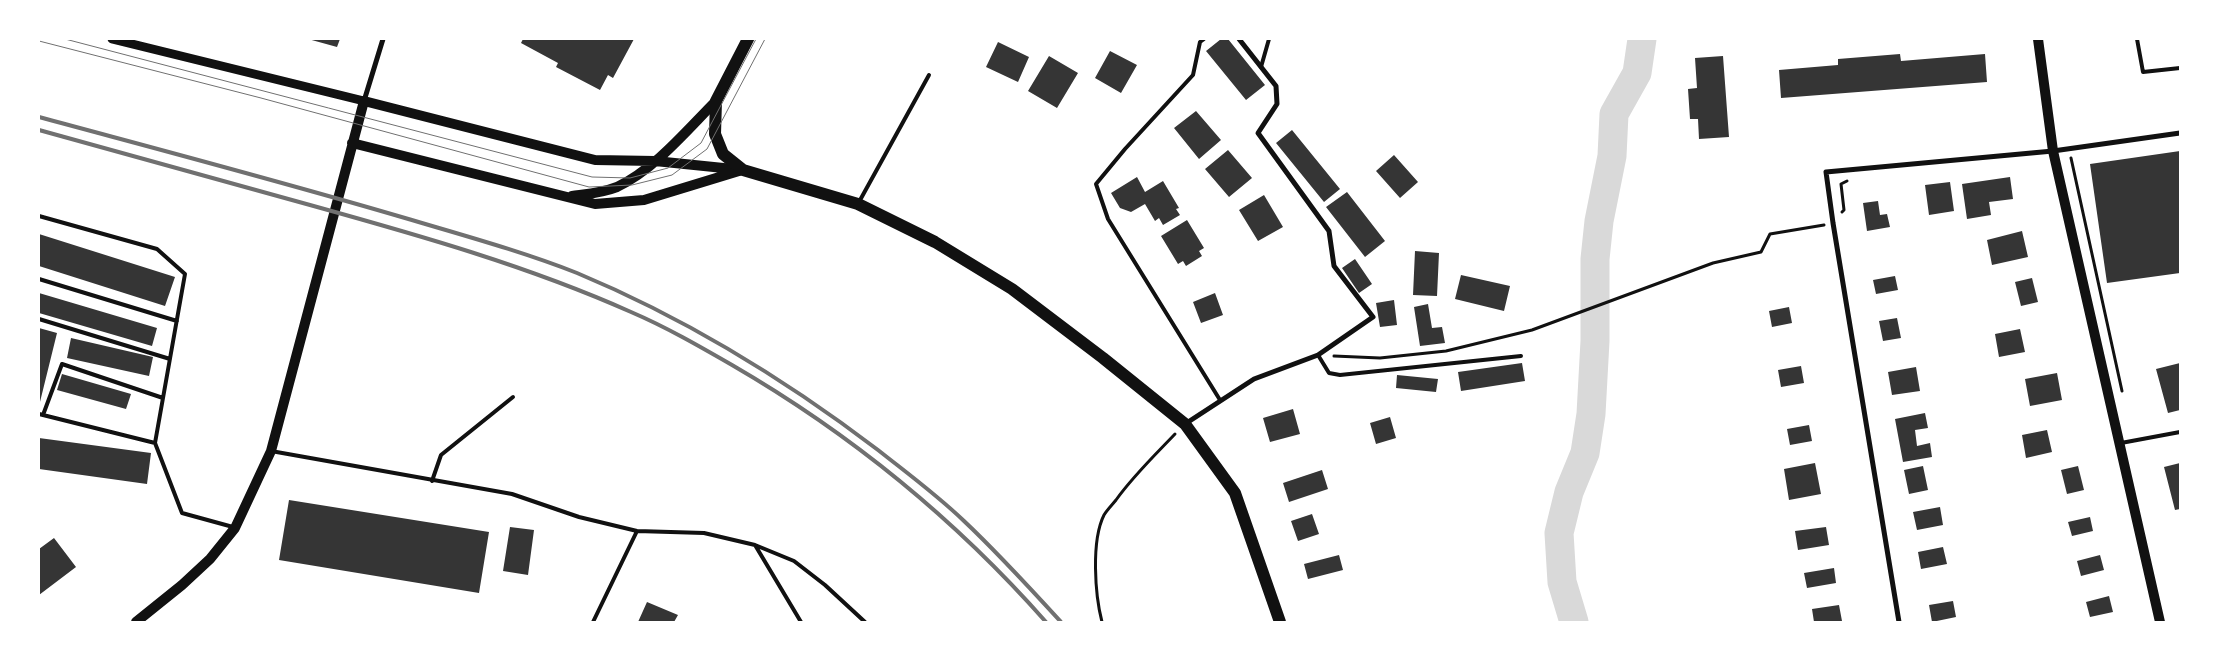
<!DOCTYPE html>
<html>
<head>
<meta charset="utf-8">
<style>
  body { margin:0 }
  #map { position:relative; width:2219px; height:661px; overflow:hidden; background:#fff; font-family:"Golos Text",sans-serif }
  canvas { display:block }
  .frame { position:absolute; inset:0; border:40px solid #fff; pointer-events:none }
</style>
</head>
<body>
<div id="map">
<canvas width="2219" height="661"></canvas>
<div class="frame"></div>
</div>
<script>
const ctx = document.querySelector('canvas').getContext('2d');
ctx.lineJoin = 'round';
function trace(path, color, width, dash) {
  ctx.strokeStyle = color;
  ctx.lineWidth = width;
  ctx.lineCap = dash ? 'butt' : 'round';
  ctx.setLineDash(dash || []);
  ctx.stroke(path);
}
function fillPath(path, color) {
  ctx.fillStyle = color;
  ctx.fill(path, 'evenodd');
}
const river = new Path2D(`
  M 1574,622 L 1562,582 L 1559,533 L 1569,492 L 1585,453 L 1591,414 L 1595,341 L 1595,259 L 1599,221 L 1612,156 L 1614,114 L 1637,73 L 1642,39`);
const building = new Path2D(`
  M 308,39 L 340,39 L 337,47 Z
  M 523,39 L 634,39 L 613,78 L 608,75 L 600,90 L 556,67 L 558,63 L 521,43 Z
  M 1221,39 L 1228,39 L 1265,85 L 1246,100 L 1206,51 Z
  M 998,42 L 1029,57 L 1018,82 L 986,67 Z
  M 1110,51 L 1137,65 L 1121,93 L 1095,78 Z
  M 1900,54 L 1901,61 L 1985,54 L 1987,82 L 1781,98 L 1779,70 L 1838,65 L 1838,59 Z
  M 1049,56 L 1078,73 L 1057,108 L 1028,91 Z
  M 1723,56 L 1729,137 L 1699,139 L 1698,119 L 1690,119 L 1688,89 L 1697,88 L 1695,58 Z
  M 1196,111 L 1221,140 L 1199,159 L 1174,128 Z
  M 1292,130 L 1340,189 L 1324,202 L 1276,143 Z
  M 1228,150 L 1252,178 L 1229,197 L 1205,169 Z
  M 2180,151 L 2180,273 L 2107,283 L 2090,164 Z
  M 1394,155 L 1418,182 L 1400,198 L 1376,171 Z
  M 1137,177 L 1145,192 L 1163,181 L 1179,208 L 1176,209 L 1180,215 L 1163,225 L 1159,218 L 1155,221 L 1145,204 L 1131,212 L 1120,208 L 1111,193 Z
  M 2010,177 L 2013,199 L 1989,202 L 1991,215 L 1967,219 L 1962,184 Z
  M 1950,182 L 1954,211 L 1929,215 L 1925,185 Z
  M 1347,192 L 1385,241 L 1365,257 L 1326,207 Z
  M 1264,195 L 1283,227 L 1258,241 L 1239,210 Z
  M 1878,201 L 1880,215 L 1887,214 L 1890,227 L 1867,231 L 1863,203 Z
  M 1187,220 L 1204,248 L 1199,251 L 1202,256 L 1186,266 L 1183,261 L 1178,264 L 1161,236 Z
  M 2022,231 L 2028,257 L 1992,265 L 1987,240 Z
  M 39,234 L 175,277 L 165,306 L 39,266 Z
  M 1415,251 L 1439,253 L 1437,296 L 1413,295 Z
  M 1355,259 L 1372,284 L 1359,293 L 1342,268 Z
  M 1461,275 L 1510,286 L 1504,311 L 1455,299 Z
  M 1895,276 L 1898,290 L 1876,294 L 1873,280 Z
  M 2032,278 L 2038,302 L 2021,306 L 2015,282 Z
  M 39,293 L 157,328 L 152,346 L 39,313 Z
  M 1215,293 L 1223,315 L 1201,323 L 1193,302 Z
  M 1394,300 L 1397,325 L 1380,327 L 1376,303 Z
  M 1428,304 L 1432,328 L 1442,327 L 1445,343 L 1420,346 L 1414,307 Z
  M 1789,307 L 1792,323 L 1772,327 L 1769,311 Z
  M 1897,318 L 1901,338 L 1883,341 L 1879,321 Z
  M 39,328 L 57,333 L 39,406 Z
  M 2020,329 L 2025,352 L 1999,357 L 1995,334 Z
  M 71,338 L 153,357 L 149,376 L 67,358 Z
  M 1522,363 L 1525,381 L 1461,391 L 1458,372 Z
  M 2180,363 L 2180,410 L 2168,413 L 2156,369 Z
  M 1801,366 L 1804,383 L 1781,387 L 1778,370 Z
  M 1916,367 L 1920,391 L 1892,395 L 1888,372 Z
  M 2057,373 L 2062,400 L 2030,406 L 2025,379 Z
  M 62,374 L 131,394 L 126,409 L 57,390 Z
  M 1397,375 L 1438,379 L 1436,392 L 1396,388 Z
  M 1293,409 L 1300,434 L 1270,442 L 1263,418 Z
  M 1925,413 L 1928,428 L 1915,430 L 1917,446 L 1930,443 L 1932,457 L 1903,462 L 1895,419 Z
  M 1390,417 L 1396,438 L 1376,444 L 1370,423 Z
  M 1809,425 L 1812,441 L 1790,445 L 1787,429 Z
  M 2047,430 L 2052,452 L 2026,458 L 2022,435 Z
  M 39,438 L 151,453 L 147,484 L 39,469 Z
  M 1815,463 L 1821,494 L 1789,500 L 1784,469 Z
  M 2180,463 L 2180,509 L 2175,510 L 2164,467 Z
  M 1923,466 L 1928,490 L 1909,494 L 1904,470 Z
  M 2078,466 L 2084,490 L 2067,494 L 2061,470 Z
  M 1322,470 L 1328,489 L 1289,502 L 1283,483 Z
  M 289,500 L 489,532 L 479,593 L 279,560 Z
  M 1940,507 L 1943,525 L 1917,530 L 1913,512 Z
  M 1312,514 L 1319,534 L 1298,541 L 1291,521 Z
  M 2090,517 L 2093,531 L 2072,536 L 2068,522 Z
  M 510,527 L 534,530 L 528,575 L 503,571 Z
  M 1826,527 L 1829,545 L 1798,550 L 1795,531 Z
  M 54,538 L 76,567 L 39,595 L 39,549 Z
  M 1943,547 L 1947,564 L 1921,569 L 1918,552 Z
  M 1339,555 L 1343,570 L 1308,579 L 1304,564 Z
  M 2100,555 L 2104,570 L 2081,576 L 2077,561 Z
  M 1834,568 L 1836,583 L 1807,588 L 1804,573 Z
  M 2109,596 L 2113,612 L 2090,617 L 2086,602 Z
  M 1953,601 L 1956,617 L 1932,622 L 1929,605 Z
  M 647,602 L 678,615 L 674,622 L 638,622 Z
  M 1839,605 L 1842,621 L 1814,622 L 1812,609 Z`);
const path = new Path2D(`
  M 2071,158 L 2122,391
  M 1842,212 L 1844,210 L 1841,184 L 1847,181
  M 1334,356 L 1380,358 L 1446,351 L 1532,330 L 1713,263 L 1761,252 L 1770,234 L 1824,225
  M 1102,622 C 1095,595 1091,541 1104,515 C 1107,510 1112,505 1116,500 C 1133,476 1155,455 1175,434`);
const service = new Path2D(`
  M 1204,39 L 1200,42 L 1193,75 L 1125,149 L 1096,184 L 1108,219 L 1220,400
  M 2137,39 L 2143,72 L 2180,68
  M 1261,67 L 1269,39
  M 859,202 L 929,75
  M 39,216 L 157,249 L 185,274 L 155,443
  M 39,279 L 177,321
  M 39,319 L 170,359
  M 1318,355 L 1329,373 L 1340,375 L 1521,356
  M 39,414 L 155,443 L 182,513 L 233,527
  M 43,415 L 62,364 L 163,398
  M 2121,443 L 2180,432
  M 271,451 L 512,494 L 579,517 L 637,531 L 704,533 L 755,545 L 794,561 L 825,585 L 865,622
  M 432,481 L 441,455 L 513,397
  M 755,545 L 801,622
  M 593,622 L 637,531`);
const minor = new Path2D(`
  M 364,101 L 383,39
  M 1185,424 L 1254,379 L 1318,355 L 1373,317 L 1334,266 L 1329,231 L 1258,133 L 1277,104 L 1276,86 L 1239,39
  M 1899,622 L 1833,223 L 1826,172 L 2053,151 L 2180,133`);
const tertiary = new Path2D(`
  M 112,39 L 364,101`);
const secondary = new Path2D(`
  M 2038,39 L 2053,151 L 2160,622
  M 352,143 L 595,204 L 644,200 L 739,171
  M 572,196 C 587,194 602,193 617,187 C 655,169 686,131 716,101
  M 136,622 L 182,585 L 210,559 L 235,528 L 271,451 L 364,101 L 595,160 L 655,161 L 743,170`);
const primary = new Path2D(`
  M 748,39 L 716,101 L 715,134 L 723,154 L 743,170 L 858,204 L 935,242 L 1012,289 L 1103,358 L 1185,424 L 1235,493 L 1280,622`);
const tram = new Path2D(`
  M 65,39 L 592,177 L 630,178 L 668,168 L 701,143 L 756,39
  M 39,41 L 261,98 L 589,187 L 632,185 L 672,175 L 707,149 L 765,39`);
const rail = new Path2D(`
  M 39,117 C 161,150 283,182 405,218 C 462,235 521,251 577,273 C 685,318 786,380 878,450 C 907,473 937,495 964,521 C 998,553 1029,587 1061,622
  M 39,130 C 129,155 219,180 310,205 C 418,235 528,266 631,312 C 666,327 699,346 732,365 C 851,434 956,520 1046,622`);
trace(river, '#d9d9d9', 29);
fillPath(building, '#353535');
trace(path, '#111', 3);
trace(service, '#111', 4);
trace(minor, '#111', 5);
trace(tertiary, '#111', 9);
trace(secondary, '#111', 10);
trace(primary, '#111', 12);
trace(tram, '#707070', 1);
trace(rail, '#707070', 4);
</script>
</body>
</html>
